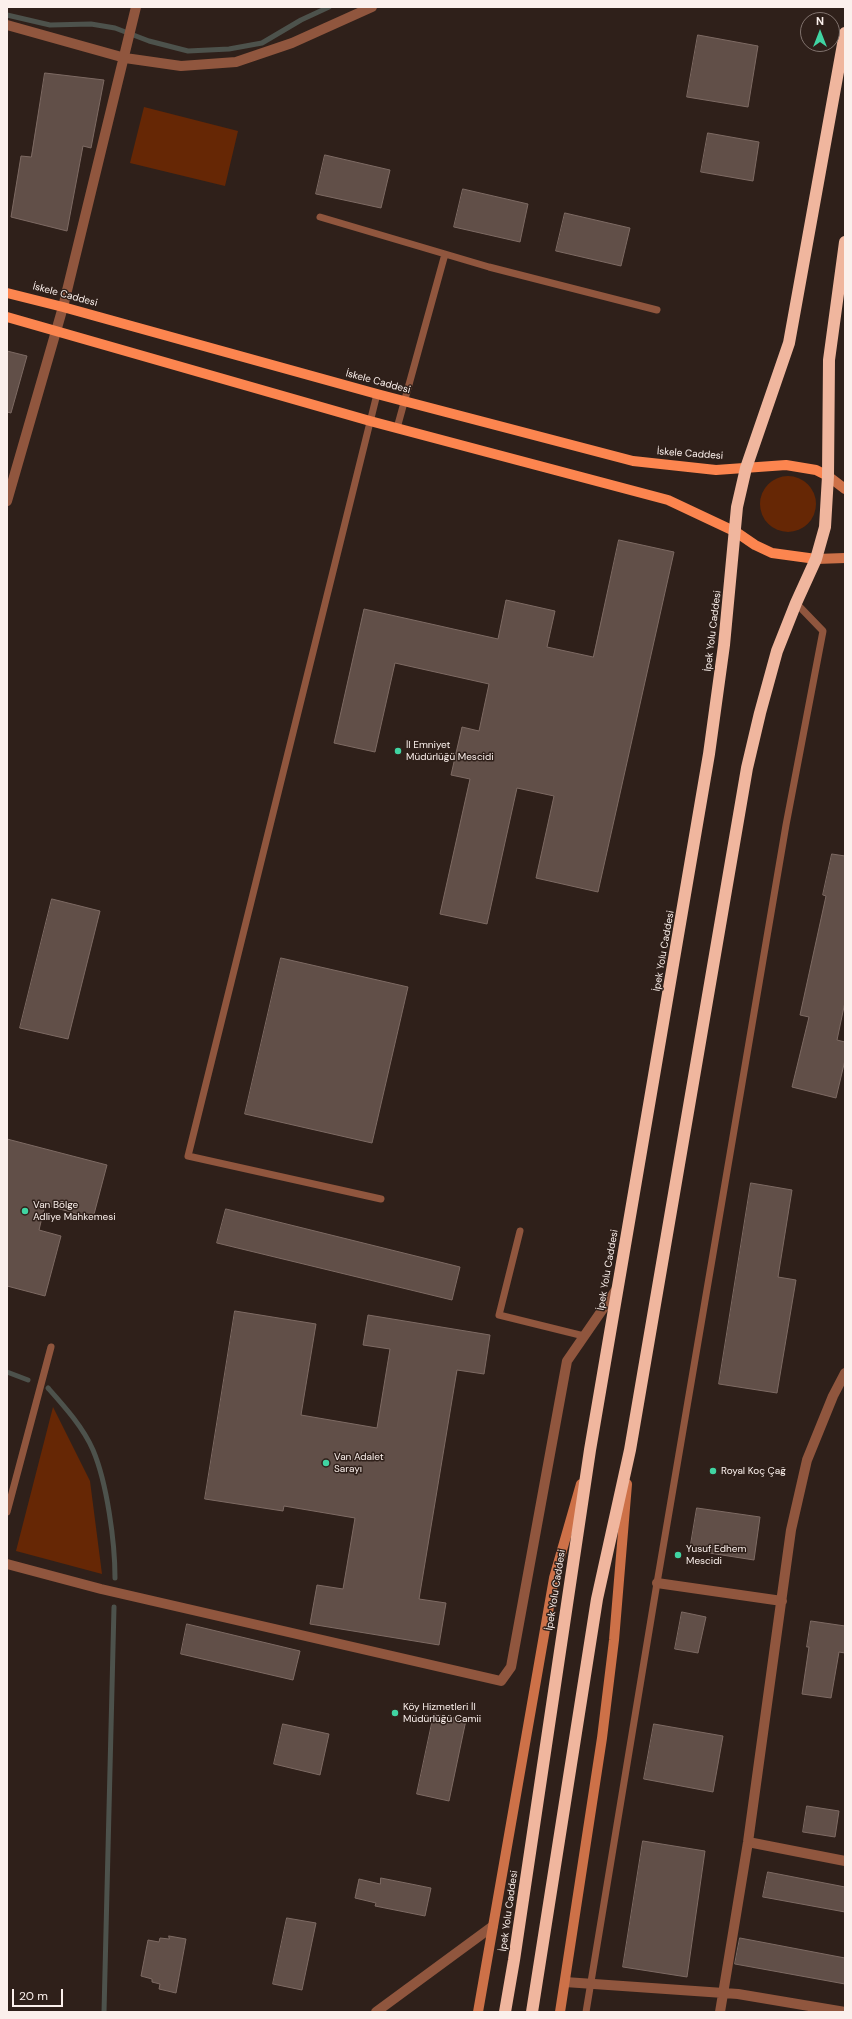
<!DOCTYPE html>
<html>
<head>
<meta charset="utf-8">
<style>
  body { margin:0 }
  #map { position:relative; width:852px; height:2019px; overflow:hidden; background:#2f201a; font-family:"DM Sans",sans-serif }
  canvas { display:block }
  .frame { position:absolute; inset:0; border:8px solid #fbf0ec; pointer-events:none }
  .north { position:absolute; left:800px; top:12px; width:40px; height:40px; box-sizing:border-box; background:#2f201a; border:1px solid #81736e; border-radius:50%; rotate:0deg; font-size:11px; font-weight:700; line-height:16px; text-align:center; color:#fbf0ec }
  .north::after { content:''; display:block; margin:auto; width:14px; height:18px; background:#40d4a2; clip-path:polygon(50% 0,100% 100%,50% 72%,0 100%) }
  .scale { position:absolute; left:12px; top:1989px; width:51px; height:18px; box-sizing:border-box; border:2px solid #fbf0ec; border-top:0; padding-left:5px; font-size:12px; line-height:14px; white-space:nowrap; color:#fbf0ec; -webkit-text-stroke:3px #2f201a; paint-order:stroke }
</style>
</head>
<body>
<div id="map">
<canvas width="852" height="2019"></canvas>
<div class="frame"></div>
<div class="north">N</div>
<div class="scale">20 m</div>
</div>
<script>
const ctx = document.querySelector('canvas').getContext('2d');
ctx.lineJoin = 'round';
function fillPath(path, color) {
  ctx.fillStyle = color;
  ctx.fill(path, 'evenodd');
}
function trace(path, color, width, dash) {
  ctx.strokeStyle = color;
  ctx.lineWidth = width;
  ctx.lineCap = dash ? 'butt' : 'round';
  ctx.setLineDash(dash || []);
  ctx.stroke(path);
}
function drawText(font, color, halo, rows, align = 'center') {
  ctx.font = font + ' "DM Sans",sans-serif';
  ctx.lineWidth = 3;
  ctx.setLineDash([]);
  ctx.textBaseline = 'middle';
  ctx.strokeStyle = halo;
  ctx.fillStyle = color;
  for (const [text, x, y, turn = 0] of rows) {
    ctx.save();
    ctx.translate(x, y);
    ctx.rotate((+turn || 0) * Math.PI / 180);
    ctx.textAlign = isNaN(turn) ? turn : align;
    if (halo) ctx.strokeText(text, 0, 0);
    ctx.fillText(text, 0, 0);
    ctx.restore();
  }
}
const green = new Path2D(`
  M 144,107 L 238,131 L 225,186 L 130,163 Z
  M760 504a28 28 0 1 1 56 0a28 28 0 1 1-56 0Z
  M 53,1407 L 90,1481 L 102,1574 L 16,1551 Z`);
const stream = new Path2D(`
  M 7,15 L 50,25 L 91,24 L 115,28 L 149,41 L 188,51 L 229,49 L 262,43 L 301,20 L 329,7
  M 7,1372 L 28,1380
  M 48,1388 C 64,1406 83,1427 93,1450 C 107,1483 115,1542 115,1578
  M 104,2012 L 114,1607`);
const building = new Path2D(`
  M 698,35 L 758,46 L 748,107 L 687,97 Z
  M 45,73 L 104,80 L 91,148 L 83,146 L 67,231 L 11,217 L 21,156 L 31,157 Z
  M 708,133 L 759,142 L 753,181 L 701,172 Z
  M 325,155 L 390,170 L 381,208 L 316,194 Z
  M 463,189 L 528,204 L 520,242 L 454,227 Z
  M 565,213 L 630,228 L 621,266 L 556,251 Z
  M 7,351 L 27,356 L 11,413 L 7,412 Z
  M 619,540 L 674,552 L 598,892 L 536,878 L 554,796 L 517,788 L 487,924 L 440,914 L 470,779 L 451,775 L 462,727 L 479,731 L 489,684 L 395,663 L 375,752 L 334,743 L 364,609 L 498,639 L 506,600 L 555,611 L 547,647 L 593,657 Z
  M 832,854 L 845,856 L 845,1002 L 837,1040 L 845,1042 L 845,1060 L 836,1098 L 792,1087 L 809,1017 L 800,1015 L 826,896 L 823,895 Z
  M 52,899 L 100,911 L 68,1039 L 20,1028 Z
  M 281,958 L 408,987 L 372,1143 L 245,1114 Z
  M 7,1139 L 107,1165 L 93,1218 L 45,1205 L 39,1230 L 61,1236 L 45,1296 L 7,1286 Z
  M 751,1183 L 792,1190 L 778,1277 L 796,1280 L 777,1393 L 719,1384 Z
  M 226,1209 L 460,1267 L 452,1300 L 217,1243 Z
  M 235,1311 L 316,1324 L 301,1415 L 377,1428 L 390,1349 L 363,1345 L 368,1315 L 490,1335 L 484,1374 L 457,1370 L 419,1599 L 446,1603 L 439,1645 L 310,1624 L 317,1585 L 343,1589 L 355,1518 L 284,1506 L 283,1511 L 205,1499 Z
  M 697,1508 L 760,1517 L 754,1560 L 690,1550 Z
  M 682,1612 L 706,1617 L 698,1653 L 675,1649 Z
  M 811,1621 L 845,1626 L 845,1653 L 839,1652 L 831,1698 L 802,1694 L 809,1647 L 807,1647 Z
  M 187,1624 L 300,1651 L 293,1680 L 181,1654 Z
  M 434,1714 L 466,1720 L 449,1801 L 417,1794 Z
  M 283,1724 L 329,1734 L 320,1775 L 274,1764 Z
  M 654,1724 L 723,1736 L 713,1792 L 644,1779 Z
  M 807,1806 L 839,1811 L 835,1837 L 803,1832 Z
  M 643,1841 L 705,1851 L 687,1977 L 623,1967 Z
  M 768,1872 L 845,1887 L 845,1912 L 763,1897 Z
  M 381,1878 L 431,1888 L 425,1916 L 375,1906 L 376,1903 L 355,1898 L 359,1879 L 380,1884 Z
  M 287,1918 L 316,1923 L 302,1990 L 273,1984 Z
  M 169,1936 L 186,1939 L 176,1993 L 159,1989 L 160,1984 L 152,1982 L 152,1979 L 141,1976 L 148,1940 L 159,1942 L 160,1938 L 169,1939 Z
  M 740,1938 L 845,1958 L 845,1984 L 735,1964 Z`);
const lane = new Path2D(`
  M 320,217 L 489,267 L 657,310
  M 377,394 L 188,1156 L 381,1199
  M 397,428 L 445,254
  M 520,1231 L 499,1315 L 584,1336
  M 7,1512 L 51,1347
  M 586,2012 L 657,1583 L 786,825 L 823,631 L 796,603`);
const street = new Path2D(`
  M 7,25 L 125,58 L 181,66 L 236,62 L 292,43 L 372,7
  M 7,501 L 63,307 L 136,7
  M 7,1564 L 101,1589 L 501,1681 L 511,1667 L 567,1361 L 618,1287
  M 657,1583 L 782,1601
  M 748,1842 L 845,1861
  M 565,1982 L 738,1994 L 845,2012
  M 376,2012 L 493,1926
  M 720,2012 L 748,1842 L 791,1530 L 807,1460 L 833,1396 L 845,1373`);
const secondary = new Path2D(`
  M 828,476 L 845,489
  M 816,559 L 845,558
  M 478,2012 L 554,1578 L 581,1484
  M 560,2012 L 602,1738 L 614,1640 L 627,1484`);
const primary = new Path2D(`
  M 7,293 L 63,307 L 377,394 L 633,461 L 716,470 L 786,465 L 816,470 L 828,476
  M 7,317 L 370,421 L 668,500 L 736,532 L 755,545 L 772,553 L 816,559`);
const highway = new Path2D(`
  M 505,2012 L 514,1960 L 590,1450 L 709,754 L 724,645 L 737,507 L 746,468 L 789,343 L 845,33
  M 532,2012 L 597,1599 L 630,1450 L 747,768 L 760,713 L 777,651 L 796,603 L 816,559 L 825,527 L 828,476 L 829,360 L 845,242`);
const markers = [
  [398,751,4,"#40d4a2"],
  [25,1211,4,"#40d4a2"],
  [326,1463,4,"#40d4a2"],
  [713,1471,4,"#40d4a2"],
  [678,1555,4,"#40d4a2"],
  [395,1713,4,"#40d4a2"]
];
const streetNames = [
  ["İskele Caddesi",65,295,15],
  ["İskele Caddesi",378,382,15],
  ["İskele Caddesi",690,454,4],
  ["İpek Yolu Caddesi",713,631,-83],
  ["İpek Yolu Caddesi",664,951,-80],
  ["İpek Yolu Caddesi",608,1270,-80],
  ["İpek Yolu Caddesi",556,1590,-81],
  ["İpek Yolu Caddesi",509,1911,-82]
];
const poiNames = [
  ["İl Emniyet",406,745],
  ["Müdürlüğü Mescidi",406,757],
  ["Van Bölge",33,1205],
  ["Adliye Mahkemesi",33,1217],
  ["Van Adalet",334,1457],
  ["Sarayı",334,1469],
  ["Royal Koç Çağ",721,1471],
  ["Yusuf Edhem",686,1549],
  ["Mescidi",686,1561],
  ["Köy Hizmetleri İl",403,1707],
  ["Müdürlüğü Camii",403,1719]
];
fillPath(green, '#662705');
trace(stream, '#4d524c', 5);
fillPath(building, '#614f48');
trace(building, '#7d6a63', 1);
trace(lane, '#90563e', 7);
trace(street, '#90563e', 10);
trace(secondary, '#cd7148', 10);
trace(primary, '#fc854f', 10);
trace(highway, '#f0b69e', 12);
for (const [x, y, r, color] of markers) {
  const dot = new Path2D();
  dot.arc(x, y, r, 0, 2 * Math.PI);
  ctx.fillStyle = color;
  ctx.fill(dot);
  trace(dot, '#2f201a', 1.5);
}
drawText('10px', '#fbf0ec', '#2f201a', streetNames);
drawText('10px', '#fbf0ec', '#2f201a', poiNames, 'left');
</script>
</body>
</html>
